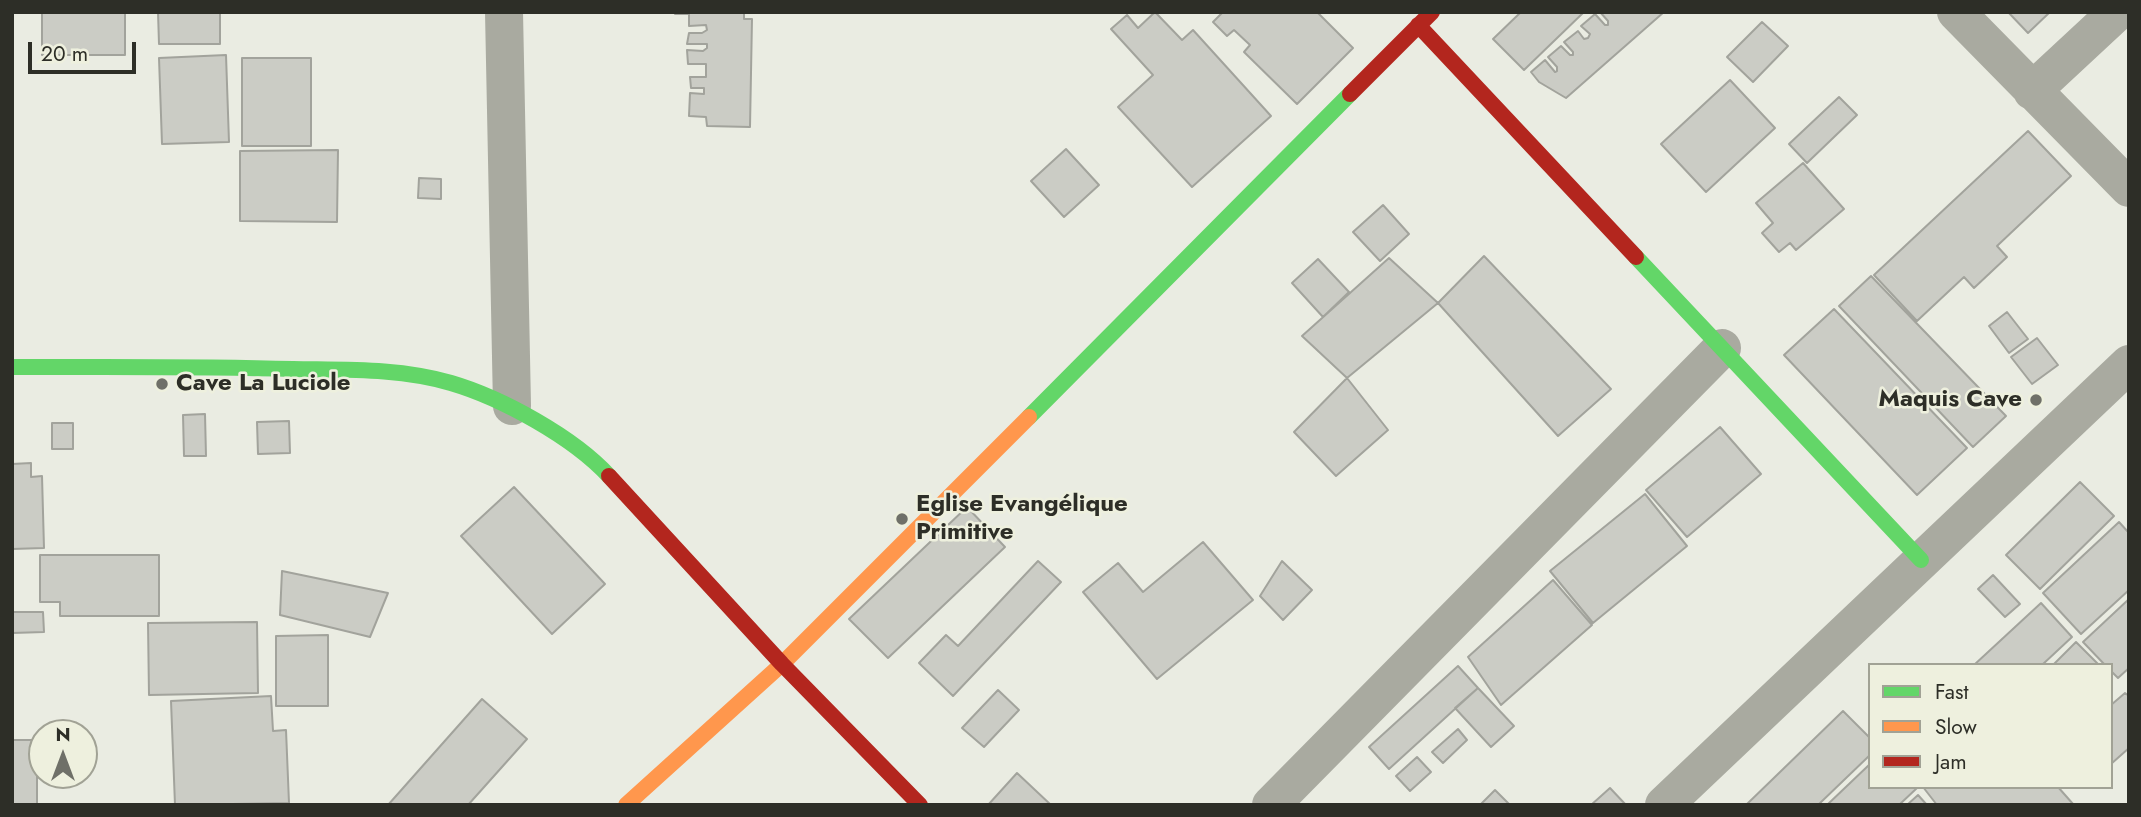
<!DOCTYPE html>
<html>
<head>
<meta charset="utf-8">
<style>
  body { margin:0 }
  #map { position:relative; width:2141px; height:817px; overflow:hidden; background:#eaece2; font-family:Jost,sans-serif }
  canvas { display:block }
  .frame { position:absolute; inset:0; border:14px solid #2d2e27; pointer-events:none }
  .legend { position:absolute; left:1868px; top:663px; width:245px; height:126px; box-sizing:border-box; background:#eef0de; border:2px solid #a1a295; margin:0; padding:9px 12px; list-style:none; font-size:21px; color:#2d2e27 }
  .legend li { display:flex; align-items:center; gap:14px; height:35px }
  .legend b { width:35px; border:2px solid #a1a295 }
  .north { position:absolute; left:28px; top:719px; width:70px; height:70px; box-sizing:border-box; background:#eef0de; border:2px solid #a1a295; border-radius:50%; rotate:0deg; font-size:19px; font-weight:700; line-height:28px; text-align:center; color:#2d2e27 }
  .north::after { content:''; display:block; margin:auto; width:24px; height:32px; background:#6f7068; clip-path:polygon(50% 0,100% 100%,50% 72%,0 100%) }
  .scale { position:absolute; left:28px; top:42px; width:108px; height:32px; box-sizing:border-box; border:4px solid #2d2e27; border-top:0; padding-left:9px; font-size:21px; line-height:24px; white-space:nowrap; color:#2d2e27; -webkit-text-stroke:5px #eef0de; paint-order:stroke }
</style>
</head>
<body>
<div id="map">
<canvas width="2141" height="817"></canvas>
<div class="frame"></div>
<ul class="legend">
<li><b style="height:9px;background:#63d668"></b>Fast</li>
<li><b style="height:9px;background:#ff974d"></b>Slow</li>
<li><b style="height:9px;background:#b3261e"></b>Jam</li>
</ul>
<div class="north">N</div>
<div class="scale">20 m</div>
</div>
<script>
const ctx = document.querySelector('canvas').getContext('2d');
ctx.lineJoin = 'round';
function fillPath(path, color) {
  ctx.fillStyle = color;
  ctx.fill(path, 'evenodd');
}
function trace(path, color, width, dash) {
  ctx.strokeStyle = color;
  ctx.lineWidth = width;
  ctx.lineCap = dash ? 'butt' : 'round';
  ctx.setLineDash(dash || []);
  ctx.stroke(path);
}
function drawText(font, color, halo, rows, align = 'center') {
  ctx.font = font + ' Jost,sans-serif';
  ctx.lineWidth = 5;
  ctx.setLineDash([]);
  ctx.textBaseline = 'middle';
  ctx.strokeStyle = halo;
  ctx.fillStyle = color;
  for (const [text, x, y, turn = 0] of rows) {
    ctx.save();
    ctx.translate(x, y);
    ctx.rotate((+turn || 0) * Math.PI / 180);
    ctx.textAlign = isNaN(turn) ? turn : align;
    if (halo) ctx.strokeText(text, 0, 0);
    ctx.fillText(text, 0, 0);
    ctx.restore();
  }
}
const building = new Path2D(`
  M 42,12 L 125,12 L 125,55 L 42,55 Z
  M 158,12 L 220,12 L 220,44 L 159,44 Z
  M 675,12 L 744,12 L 744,19 L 752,19 L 750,127 L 707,126 L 706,117 L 689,116 L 690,93 L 704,94 L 704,88 L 691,88 L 690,77 L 706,77 L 706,64 L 688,64 L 687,50 L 703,51 L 707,48 L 707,44 L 687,44 L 689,33 L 702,33 L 707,30 L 706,25 L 689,26 L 689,14 L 675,14 Z
  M 1155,12 L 1182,40 L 1193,30 L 1271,116 L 1192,187 L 1118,107 L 1153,75 L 1111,29 L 1127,15 L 1138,28 Z
  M 1223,12 L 1317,12 L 1353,48 L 1297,104 L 1244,52 L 1250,45 L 1234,30 L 1227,36 L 1213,22 Z
  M 1521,12 L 1584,12 L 1524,70 L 1493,39 Z
  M 1600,12 L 1664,12 L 1566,98 L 1539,82 L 1531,72 L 1545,60 L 1555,72 L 1557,71 L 1557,67 L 1548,57 L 1561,46 L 1570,55 L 1573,55 L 1573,52 L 1564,42 L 1578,31 L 1584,39 L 1588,38 L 1590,34 L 1581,26 L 1595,14 L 1605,25 L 1608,25 L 1608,21 Z
  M 2008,12 L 2050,12 L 2028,33 Z
  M 1762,22 L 1788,46 L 1753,82 L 1727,57 Z
  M 226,55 L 229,142 L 162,144 L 159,58 Z
  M 242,58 L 311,58 L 311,146 L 242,146 Z
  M 1730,80 L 1775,128 L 1706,192 L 1661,144 Z
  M 1839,97 L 1857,115 L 1807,163 L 1789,144 Z
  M 2028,131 L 2071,176 L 1997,246 L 2007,257 L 1974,288 L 1964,277 L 1917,321 L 1874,275 Z
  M 1066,149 L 1099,185 L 1064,217 L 1031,181 Z
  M 338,150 L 337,222 L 240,221 L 240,151 Z
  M 1803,163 L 1844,209 L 1796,250 L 1790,243 L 1779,252 L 1762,233 L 1773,223 L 1756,203 Z
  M 419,178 L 441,179 L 441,199 L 418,198 Z
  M 1383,205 L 1409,234 L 1380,261 L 1353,232 Z
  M 1484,256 L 1611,389 L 1558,436 L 1438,303 Z
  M 1389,258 L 1438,303 L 1347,378 L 1302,336 Z
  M 1318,259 L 1349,292 L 1323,317 L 1292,283 Z
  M 1871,276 L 2006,416 L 1973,447 L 1839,306 Z
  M 1834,309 L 1967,448 L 1917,495 L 1784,355 Z
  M 2007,312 L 2028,339 L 2009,353 L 1989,326 Z
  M 2037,338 L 2058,365 L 2032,384 L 2011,357 Z
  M 1347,378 L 1388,430 L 1336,476 L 1294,432 Z
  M 205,414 L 206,456 L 184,456 L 183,415 Z
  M 289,421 L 290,453 L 258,454 L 257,422 Z
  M 52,423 L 73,423 L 73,449 L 52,449 Z
  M 1720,427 L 1761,474 L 1687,537 L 1646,490 Z
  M 31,463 L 31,477 L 42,476 L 44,548 L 12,549 L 12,464 Z
  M 2080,482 L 2114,516 L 2040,589 L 2006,555 Z
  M 514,487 L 605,584 L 552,634 L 461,536 Z
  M 1645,494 L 1687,546 L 1593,623 L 1550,571 Z
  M 967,507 L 1005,547 L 888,658 L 849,619 Z
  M 2119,522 L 2129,533 L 2129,590 L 2081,634 L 2043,593 Z
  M 1203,542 L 1253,600 L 1157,679 L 1083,592 L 1118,563 L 1143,592 Z
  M 40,555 L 159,555 L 159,616 L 60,616 L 60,602 L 40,602 Z
  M 1038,561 L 1061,582 L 953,696 L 919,663 L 946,635 L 958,646 Z
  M 1282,561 L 1312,590 L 1283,620 L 1260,596 Z
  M 282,571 L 388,593 L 370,637 L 280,615 Z
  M 1993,575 L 2020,604 L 2005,617 L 1978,589 Z
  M 1553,580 L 1592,625 L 1501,705 L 1468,657 Z
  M 2129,599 L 2129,668 L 2118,678 L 2111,671 L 2111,665 L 2105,665 L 2083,642 Z
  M 2041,603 L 2072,637 L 2042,665 L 1974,665 Z
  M 12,612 L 43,612 L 44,632 L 12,633 Z
  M 257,622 L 258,693 L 149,695 L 148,623 Z
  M 328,635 L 328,706 L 276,706 L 276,636 Z
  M 2076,642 L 2099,665 L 2053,665 Z
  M 1458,666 L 1478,688 L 1389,769 L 1369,747 Z
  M 1478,688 L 1514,726 L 1491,747 L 1455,708 Z
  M 998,690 L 1019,710 L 984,747 L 962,728 Z
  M 2125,693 L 2129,696 L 2129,748 L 2111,764 L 2111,705 Z
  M 271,696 L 273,731 L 286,730 L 289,803 L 175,805 L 171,701 Z
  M 482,699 L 527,739 L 468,805 L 388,805 Z
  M 1843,711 L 1870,738 L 1870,755 L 1818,805 L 1746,805 Z
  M 1458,729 L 1467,740 L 1443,763 L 1432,752 Z
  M 12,740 L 37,740 L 37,805 L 12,805 Z
  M 1417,757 L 1431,772 L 1410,791 L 1396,776 Z
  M 1870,764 L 1870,787 L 1917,788 L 1899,805 L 1827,805 Z
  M 1017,773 L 1051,805 L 988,805 Z
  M 1923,787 L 2058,787 L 2073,804 L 1937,805 Z
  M 1610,788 L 1626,805 L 1591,805 Z
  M 1495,790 L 1510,805 L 1480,805 Z
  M 1918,795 L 1927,805 L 1907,805 Z`);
const street = new Path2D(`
  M 504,12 L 512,406
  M 1956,12 L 2129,188
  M 2032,91 L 2117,12
  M 1271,805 L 1722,348
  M 1664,805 L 2129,364`);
const fast = new Path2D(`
  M 1636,257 L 1921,560
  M 12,367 C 106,367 199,366 293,369 C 346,370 399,368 451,383 C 502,398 573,437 609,476
  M 1029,417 L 1350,94`);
const slow = new Path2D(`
  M 626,805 L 782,664 L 1029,417`);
const jam = new Path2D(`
  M 1418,25 L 1636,257
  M 1350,94 L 1432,12
  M 609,476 L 782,664 L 920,805`);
const markers = [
  [162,384,7,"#6f7068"],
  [2036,400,7,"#6f7068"],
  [902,519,7,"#6f7068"]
];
const poiNames = [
  ["Cave La Luciole",176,384],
  ["Maquis Cave",2022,400,"right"],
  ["Eglise Evangélique",916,505],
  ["Primitive",916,533]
];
fillPath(building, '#cbccc5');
trace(building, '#a2a39c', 2);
trace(street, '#a9aaa0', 38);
trace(fast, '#63d668', 16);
trace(slow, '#ff974d', 16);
trace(jam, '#b3261e', 16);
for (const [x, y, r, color] of markers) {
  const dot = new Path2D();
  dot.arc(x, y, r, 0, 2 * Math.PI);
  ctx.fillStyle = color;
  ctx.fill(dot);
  trace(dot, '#eef0de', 2.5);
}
drawText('bold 24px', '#2d2e27', '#eef0de', poiNames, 'left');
</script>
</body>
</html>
